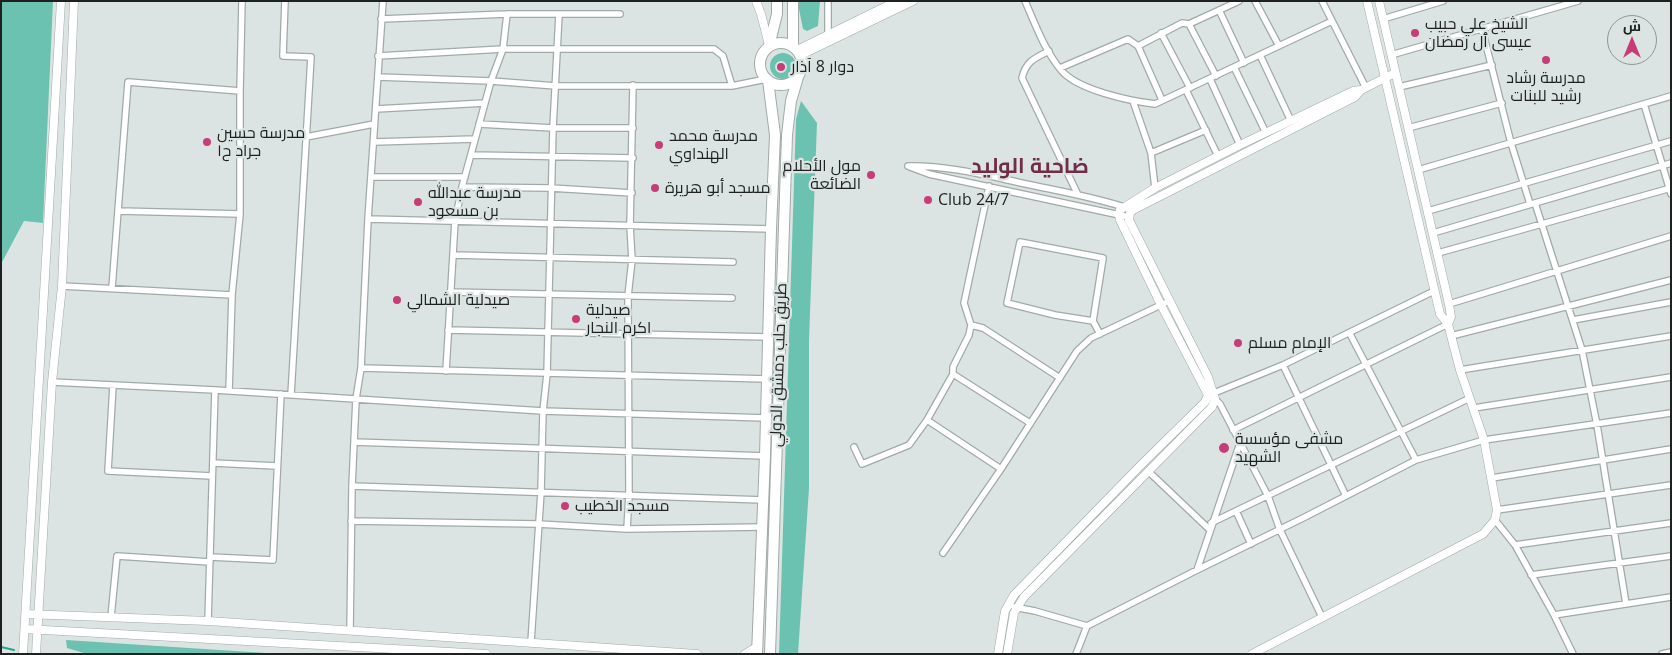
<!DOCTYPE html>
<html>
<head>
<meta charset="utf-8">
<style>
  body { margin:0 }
  #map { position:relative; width:1672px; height:655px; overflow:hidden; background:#dbe4e2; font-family:"Open Sans",Cairo,sans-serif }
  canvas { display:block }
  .frame { position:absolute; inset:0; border:2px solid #1e2120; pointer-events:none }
  .north { position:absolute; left:1607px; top:15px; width:50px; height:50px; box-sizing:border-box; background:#dbe4e2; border:1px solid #8f9694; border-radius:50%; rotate:0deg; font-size:14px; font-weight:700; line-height:20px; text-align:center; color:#1e2120 }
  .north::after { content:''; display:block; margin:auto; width:18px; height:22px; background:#c73d77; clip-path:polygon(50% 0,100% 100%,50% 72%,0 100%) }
</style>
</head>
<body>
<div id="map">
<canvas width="1672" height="655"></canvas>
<div class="frame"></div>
<div class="north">ش</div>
</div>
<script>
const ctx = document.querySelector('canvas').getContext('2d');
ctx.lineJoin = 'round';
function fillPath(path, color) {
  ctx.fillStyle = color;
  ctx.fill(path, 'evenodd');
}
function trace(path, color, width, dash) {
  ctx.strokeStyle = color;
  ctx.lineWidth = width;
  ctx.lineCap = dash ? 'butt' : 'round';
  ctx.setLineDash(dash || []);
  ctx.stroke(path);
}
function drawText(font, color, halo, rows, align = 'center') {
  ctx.font = font + ' "Open Sans",Cairo,sans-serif';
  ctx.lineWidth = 4.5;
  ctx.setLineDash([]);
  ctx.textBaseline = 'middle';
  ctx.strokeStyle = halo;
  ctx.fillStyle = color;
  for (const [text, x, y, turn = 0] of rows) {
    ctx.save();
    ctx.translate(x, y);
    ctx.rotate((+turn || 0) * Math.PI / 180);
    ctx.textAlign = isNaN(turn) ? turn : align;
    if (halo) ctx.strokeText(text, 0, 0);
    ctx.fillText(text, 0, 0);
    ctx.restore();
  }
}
const green = new Path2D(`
  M 1,1 L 53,1 L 43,223 L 24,221 L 1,264 Z
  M 799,1 L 820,1 L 818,26 L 807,31 L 803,29 L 799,9 Z
  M770 66a13 13 0 1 1 26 0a13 13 0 1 1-26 0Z
  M 801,101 L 817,123 L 809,340 L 809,488 L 798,654 L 779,654 L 796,119 Z
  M 66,640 L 281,654 L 87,654 L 67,648 Z`);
const stream = new Path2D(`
  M 1,647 L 14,650`);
const street = new Path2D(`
  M 285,1 L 283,56 L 311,57 L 291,395
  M 1025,1 C 1035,24 1045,51 1061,70 C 1077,90 1130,101 1155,104 L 1332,21
  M 1255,1 L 1279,46
  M 1322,1 L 1366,88
  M 1219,10 L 1244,63
  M 381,19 L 507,14 L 620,14
  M 1383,19 L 1443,1
  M 1189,24 L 1216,76
  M 1482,29 L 1511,143 L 1530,204
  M 1161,33 L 1190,88
  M 828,36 L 828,1
  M 1138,46 L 1162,100
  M 1049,51 C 1035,58 1026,61 1022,78 L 1078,195
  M 1260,55 L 1291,121
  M 1391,55 L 1578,1
  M 378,56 L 503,49 L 714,49 L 723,56 L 732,86
  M 1234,67 L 1266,133
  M 1060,68 L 1128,39 L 1138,46 L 1182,23 L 1189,24 L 1239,1
  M 378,77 L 491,81 L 556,86 L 732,86 L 766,79
  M 1210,79 L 1240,145
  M 1399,87 L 1492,65
  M 1186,90 L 1218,156
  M 1133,101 L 1151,153 L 1155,188
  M 1644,104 L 1671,194
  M 376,109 L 485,103
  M 479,124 L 553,128 L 633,128
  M 1408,128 L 1502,103
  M 306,137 L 374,124
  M 374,142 L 475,139
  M 1151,153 L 1206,130
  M 471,155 L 633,158
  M 908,166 C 947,165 988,176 1026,184 C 1059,191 1094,197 1127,208
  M 910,167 L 929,174 L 1129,217
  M 1418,170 L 1671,96
  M 372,177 L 465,177
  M 462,187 L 551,188 L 632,193
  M 1535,203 L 1582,350 L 1597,425 L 1626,604
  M 118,211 L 240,214
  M 1428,211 L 1671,141
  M 368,219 L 771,229
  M 1433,233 L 1671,163
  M 1438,253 L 1671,188
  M 454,255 L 733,262
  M 62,286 L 232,295
  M 112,288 L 128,82 L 240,91
  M 450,292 L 732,298
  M 1449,304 L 1671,236
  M 1573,320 L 1671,302
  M 1093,321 L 1055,315 L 1007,303 L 1020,242 L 1103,258 L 1093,321 L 1100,334
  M 971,325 L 983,328 L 1060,378
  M 448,330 L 769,337
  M 1350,334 L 1416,460
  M 1451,336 L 1671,280
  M 1283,365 L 1346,496
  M 361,368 L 767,379
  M 1460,370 L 1671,336
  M 446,371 L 455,221 L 462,187 L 491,81 L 503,49 L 507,14
  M 953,374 L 953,367 L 969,335 L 971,325 L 964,303 L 989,186
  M 52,382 L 215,390 L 543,411 L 766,418
  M 113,385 L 108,471 L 212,476
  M 229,391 L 232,295 L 240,214 L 240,91 L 242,1
  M 1214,393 L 1283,365 L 1434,291
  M 1214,398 L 1220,404 L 1268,496 L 1280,530 L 1322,617
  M 1474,408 L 1671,377
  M 1233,430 L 1448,324
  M 354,442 L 765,456
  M 854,447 L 862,464 L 909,445 L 927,420
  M 213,463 L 277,466
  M 1001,469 L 927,420 L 953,374 L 1030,423
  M 1148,471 L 1209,529
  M 1492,478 L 1671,449
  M 352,486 L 763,500
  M 1497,510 L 1671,485
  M 1236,511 L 1251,544
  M 1495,520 L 1515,545 L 1554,615 L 1573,654
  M 351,521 L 538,524 L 627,529 L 763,527
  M 1211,523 L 1470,398
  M 627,529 L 629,495 L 628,296 L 632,260 L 630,226 L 633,85
  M 1515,545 L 1671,523
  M 943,553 L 1001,469 L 1077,351 L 1091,338 L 1165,303
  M 210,557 L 273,560 L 281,394
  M 1197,570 L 1240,443
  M 1531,575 L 1671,556
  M 1014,607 L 1035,611 L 1087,626
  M 1554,615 L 1671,597
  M 111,617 L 117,556 L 210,562
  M 208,621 L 215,390
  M 350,631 L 352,486 L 356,399 L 361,368 L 368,219 L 383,1
  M 531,642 L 541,492 L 543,411 L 547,374 L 553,128 L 559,14
  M 1076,654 L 1087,626 L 1197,570 L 1303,518 L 1416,460 L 1484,440 L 1671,413
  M 1662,654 L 1671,652`);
const secondary = new Path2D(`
  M 756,1 L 761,14 L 769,45
  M 1367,1 L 1440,314 L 1448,324
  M 797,50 L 897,1
  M 801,55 L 913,1
  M 26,614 L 208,621 L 697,654
  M 25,629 L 486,654
  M 23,654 L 61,1
  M 36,654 L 52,382 L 62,286 L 74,1
  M 745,654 L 757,647
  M 998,654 L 1005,611 L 1014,595 L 1141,465 L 1205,402 L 1208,395 L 1161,305 L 1120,220 L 1119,214 L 1120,210 L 1155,188 L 1240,145 L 1353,91 L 1361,90 L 1395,73
  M 1007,654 L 1014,613 L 1024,597 L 1212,407 L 1215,399 L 1208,377 L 1129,220 L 1130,213 L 1133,210 L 1355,97 L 1361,90
  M 1252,654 L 1483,534 L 1495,520 L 1497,510 L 1484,440 L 1460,370 L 1448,324 L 1451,317 L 1449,304 L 1379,1`);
const highway = new Path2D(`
  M 793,1 L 793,46
  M760 64a21 21 0 1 1 42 0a21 21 0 1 1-42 0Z
  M 769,46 L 777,14 L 777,1
  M 757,654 L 765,456 L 771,229 L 775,135 L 768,80
  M 770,654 L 787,135 L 791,101 L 798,77`);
const markers = [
  [1415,33,5,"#c73d77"],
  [1546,60,5,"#c73d77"],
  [781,67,5,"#c73d77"],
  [207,142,5,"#c73d77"],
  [659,145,5,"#c73d77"],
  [871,175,5,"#c73d77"],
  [655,188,5,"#c73d77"],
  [928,200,5,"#c73d77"],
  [418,202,5,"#c73d77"],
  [397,300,5,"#c73d77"],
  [576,319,5,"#c73d77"],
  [1238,343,5,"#c73d77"],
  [1224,448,6,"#c73d77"],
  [565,506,5,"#c73d77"]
];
const poiNames = [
  ["الشيخ علي حبيب",1425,24],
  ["عيسى ٱل رمضان",1425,42],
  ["دوار 8 آذار",791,67],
  ["مدرسة رشاد",1546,78,"center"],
  ["رشيد للبنات",1546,96,"center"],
  ["مدرسة حسين",217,133],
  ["جراد ح١",217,151],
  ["مدرسة محمد",669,136],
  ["الهنداوي",669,154],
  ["مول الأحلام",861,166,"right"],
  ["الضائعة",861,184,"right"],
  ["مسجد أبو هريرة",665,188],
  ["مدرسة عبدالله",428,193],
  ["بن مسعود",428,211],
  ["Club 24/7",938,200],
  ["صيدلية الشمالي",407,300],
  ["صيدلية",586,310],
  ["اكرم النجار",586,328],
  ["الإمام مسلم",1248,343],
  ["مشفى مؤسسة",1235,439],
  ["الشهيد",1235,457],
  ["مسجد الخطيب",575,506]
];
const streetNames = [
  ["طريق حلب دمشق الدولي",779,365,-88]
];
const districtNames = [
  ["ضاحية الوليد",1030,167]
];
fillPath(green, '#6cc2b0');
trace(stream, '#22a691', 2);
trace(street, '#a1aaa7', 8);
trace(secondary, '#a1aaa7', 9);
trace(highway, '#a1aaa7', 12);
trace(street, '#fff', 5.5);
trace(secondary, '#fff', 8);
trace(highway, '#fff', 10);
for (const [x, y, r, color] of markers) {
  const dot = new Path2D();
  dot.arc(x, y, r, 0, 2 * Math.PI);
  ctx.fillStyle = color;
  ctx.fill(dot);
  trace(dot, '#dbe4e2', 2);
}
drawText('16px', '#1e2120', '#dbe4e2', poiNames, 'left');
drawText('16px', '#1e2120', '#dbe4e2', streetNames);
drawText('bold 21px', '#702d46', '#dbe4e2', districtNames);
</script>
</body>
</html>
